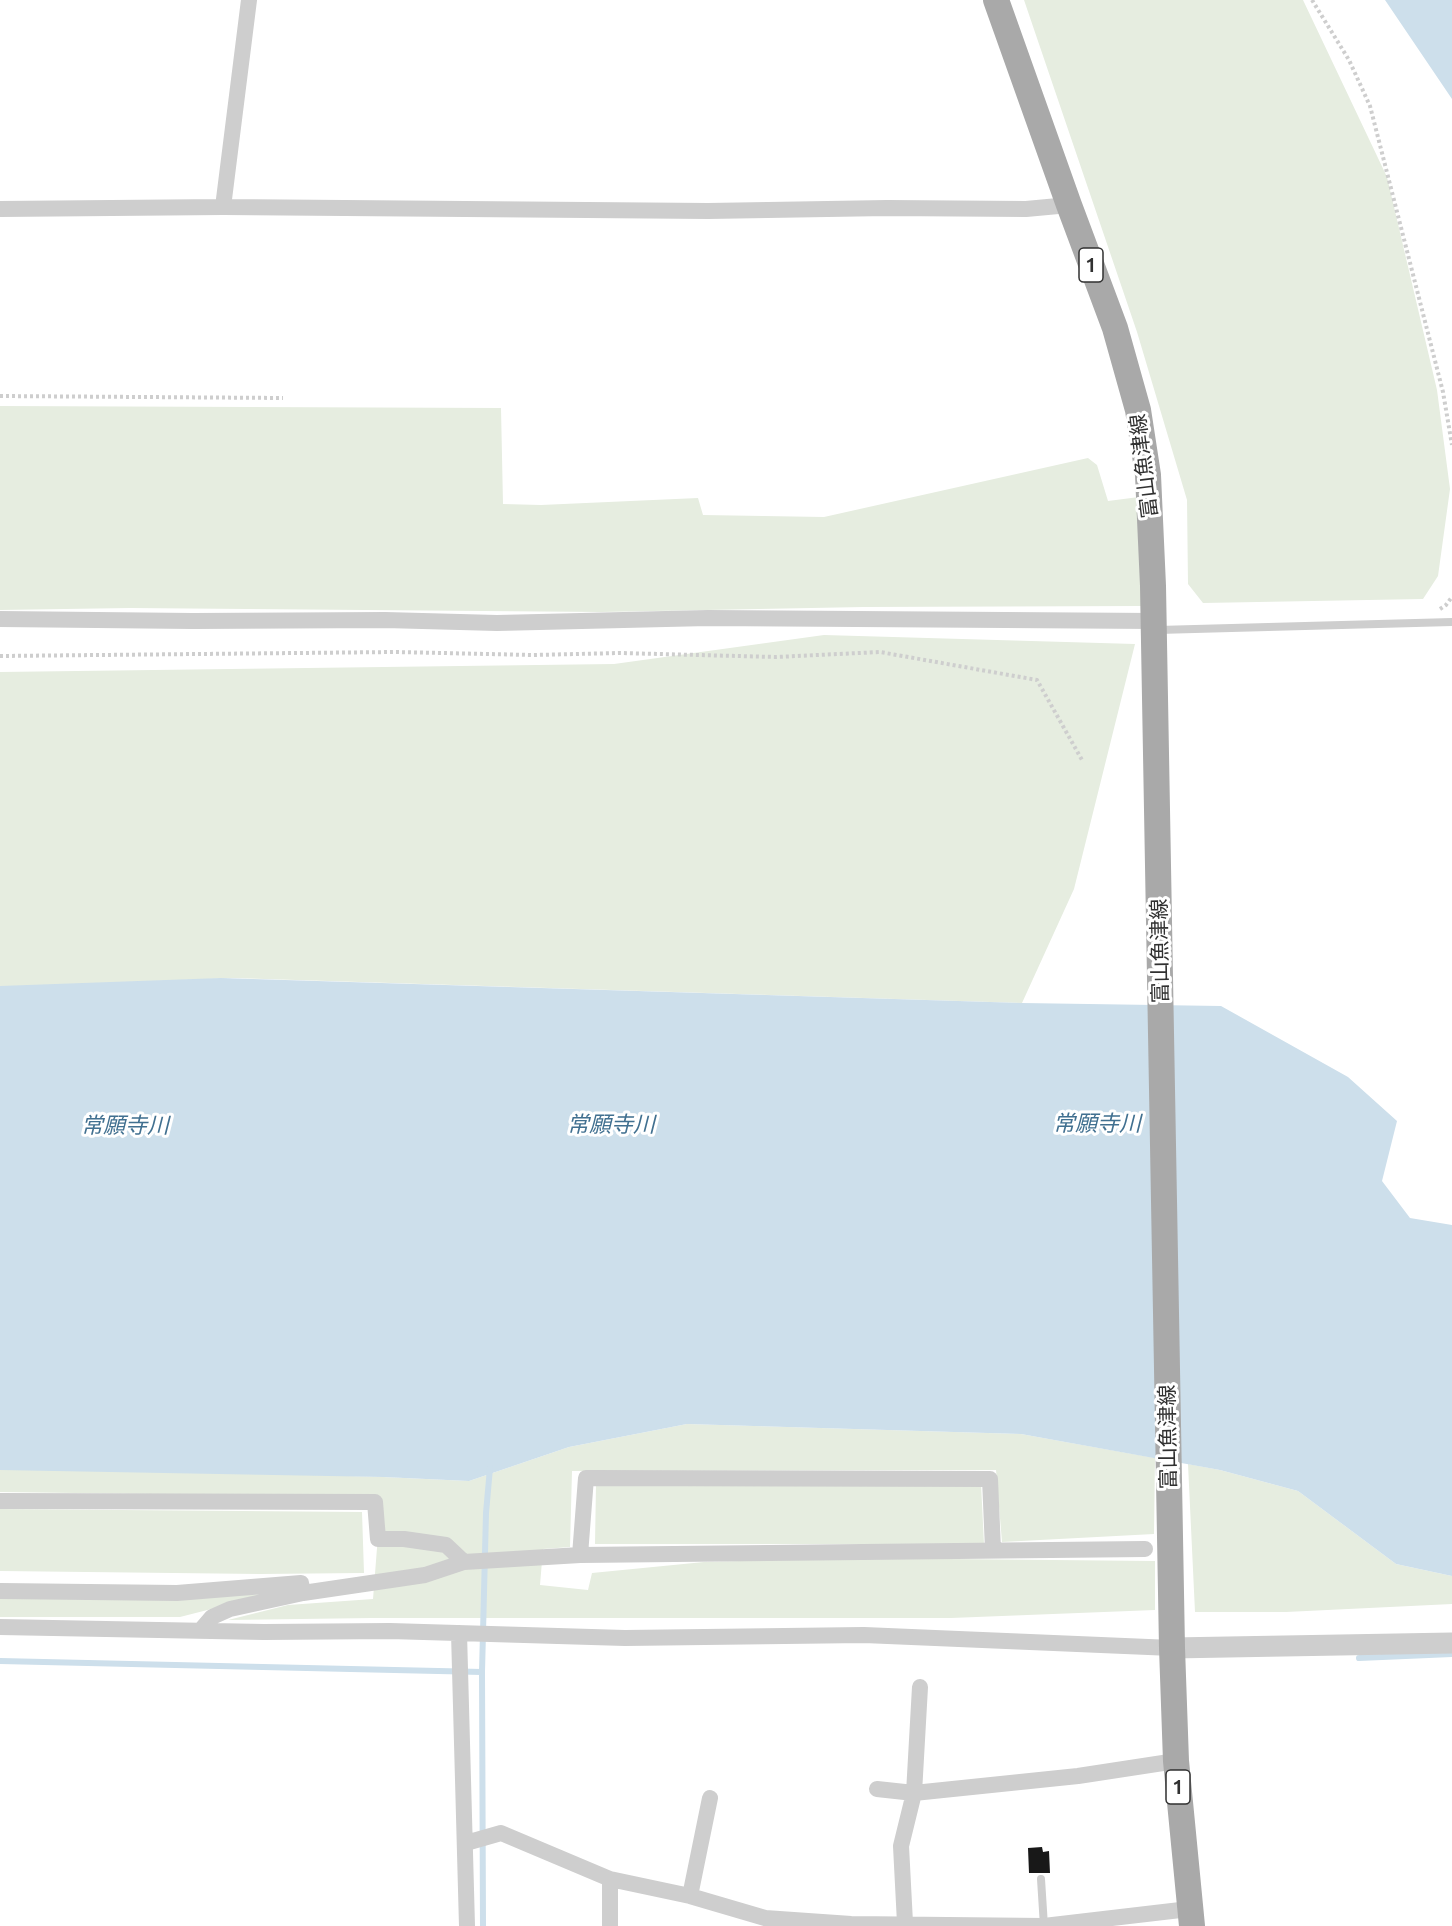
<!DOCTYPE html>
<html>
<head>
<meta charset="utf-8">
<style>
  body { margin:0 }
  canvas { display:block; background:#fff }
</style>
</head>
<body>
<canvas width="1452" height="1926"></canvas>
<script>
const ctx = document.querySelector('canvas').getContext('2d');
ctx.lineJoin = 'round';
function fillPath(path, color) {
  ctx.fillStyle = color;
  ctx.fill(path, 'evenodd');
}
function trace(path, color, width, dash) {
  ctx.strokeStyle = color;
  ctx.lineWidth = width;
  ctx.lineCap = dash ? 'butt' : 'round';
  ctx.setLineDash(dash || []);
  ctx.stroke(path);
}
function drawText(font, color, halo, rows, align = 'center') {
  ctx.font = font + ' Ubuntu,"Noto Sans JP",sans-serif';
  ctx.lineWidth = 6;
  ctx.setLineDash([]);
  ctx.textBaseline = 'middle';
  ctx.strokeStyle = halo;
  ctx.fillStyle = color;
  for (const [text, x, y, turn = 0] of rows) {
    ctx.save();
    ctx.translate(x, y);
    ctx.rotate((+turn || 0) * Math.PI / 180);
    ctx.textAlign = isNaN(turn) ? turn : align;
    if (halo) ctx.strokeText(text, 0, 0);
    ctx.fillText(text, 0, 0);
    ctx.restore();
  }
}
const green = new Path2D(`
  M 1024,0 L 1303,0 L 1387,177 L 1437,390 L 1450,489 L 1438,576 L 1423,599 L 1203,603 L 1188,584 L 1187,500 L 1137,332 Z
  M 0,406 L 501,408 L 503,504 L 541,505 L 698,498 L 703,515 L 824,517 L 1088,458 L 1097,465 L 1108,501 L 1139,497 L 1142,606 L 864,607 L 601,612 L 130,608 L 0,610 Z
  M 824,635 L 1135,644 L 1074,889 L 1022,1003 L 233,978 L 0,987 L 0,672 L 614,664 Z
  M 687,1424 L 1021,1434 L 1155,1458 L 1154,1534 L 1002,1542 L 996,1470 L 572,1471 L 570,1547 L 543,1549 L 540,1585 L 588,1590 L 592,1573 L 704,1562 L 846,1558 L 1155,1561 L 1155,1610 L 951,1618 L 372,1618 L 228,1620 L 288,1605 L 373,1599 L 381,1497 L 0,1492 L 0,1466 L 383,1477 L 469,1481 L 569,1447 Z
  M 1188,1464 L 1220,1470 L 1298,1491 L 1396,1564 L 1452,1576 L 1452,1604 L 1286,1612 L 1195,1612 Z
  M 596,1484 L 981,1484 L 984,1544 L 595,1544 Z
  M 0,1509 L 362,1512 L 364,1573 L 260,1574 L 0,1571 Z
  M 270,1594 L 180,1617 L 0,1617 L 0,1599 Z`);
const water = new Path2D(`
  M 1385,0 L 1452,0 L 1452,99 Z
  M 221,978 L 1022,1003 L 1221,1006 L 1348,1077 L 1397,1121 L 1382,1181 L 1410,1218 L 1452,1225 L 1452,1576 L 1396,1564 L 1298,1491 L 1220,1470 L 1021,1434 L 687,1424 L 569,1447 L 469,1481 L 383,1477 L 0,1470 L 0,986 Z`);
const stream = new Path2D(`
  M 1359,1658 L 1452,1654
  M 0,1661 L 482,1672
  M 483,1926 L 482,1672 L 486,1513 L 490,1468`);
const building = new Path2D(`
  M 1042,1847 L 1043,1852 L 1049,1851 L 1050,1873 L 1029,1873 L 1028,1848 Z`);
const path = new Path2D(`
  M 1312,0 L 1349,60 L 1370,106 L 1443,392 L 1452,445
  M 0,396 L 283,398
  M 1440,609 L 1446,605 L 1452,597
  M 0,656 L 396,652 L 533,655 L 620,653 L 776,657 L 880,652 L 1037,680 L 1082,760`);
const service = new Path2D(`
  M 1158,630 L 1452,622
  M 1041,1879 L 1044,1926`);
const minor = new Path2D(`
  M 223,207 L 249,0
  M 0,209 L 223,207 L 708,211 L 887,208 L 1026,209 L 1069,205
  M 0,619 L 193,621 L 385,620 L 497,623 L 708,618 L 1154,621
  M 0,1501 L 375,1502 L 378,1539 L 404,1539 L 446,1545 L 464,1562 L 580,1555
  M 993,1550 L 990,1479 L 586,1478 L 580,1555 L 1145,1549
  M 0,1591 L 177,1593 L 301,1583 L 303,1593 L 230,1609 L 212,1617 L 200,1631
  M 303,1593 L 425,1575 L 464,1562
  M 0,1627 L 264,1632 L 390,1631 L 625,1638 L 864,1635 L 1172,1648
  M 459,1633 L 467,1926
  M 877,1789 L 914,1793 L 1078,1776 L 1176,1761
  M 466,1843 L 501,1833 L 610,1879 L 690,1896 L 765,1918 L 851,1924 L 1044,1926 L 1189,1909
  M 610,1879 L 610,1926
  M 690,1896 L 710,1798
  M 905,1923 L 901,1846 L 914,1793 L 920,1687`);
const tertiary = new Path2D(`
  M 1172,1648 L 1452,1643`);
const primary = new Path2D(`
  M 996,0 L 1069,205 L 1115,328 L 1138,410 L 1148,475 L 1153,586 L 1172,1648 L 1176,1761 L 1192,1926`);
const shields = [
  [1091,265,24],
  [1178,1787,24]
];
const shieldNames = [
  ["1",1091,265],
  ["1",1178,1787]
];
const streetNames = [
  ["富山魚津線",1144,466,-97],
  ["富山魚津線",1160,951,-91],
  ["富山魚津線",1168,1437,-91]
];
const waterNames = [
  ["常願寺川",1097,1124],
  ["常願寺川",611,1125],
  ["常願寺川",125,1126]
];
fillPath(green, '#e6ede0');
fillPath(water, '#cddfeb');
trace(stream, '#cddfeb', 6);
fillPath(building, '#181818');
trace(path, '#cecece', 4, [3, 3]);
trace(service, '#cecece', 8);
trace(minor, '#cecece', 16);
trace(tertiary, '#cecece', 21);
trace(primary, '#a9a9a9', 26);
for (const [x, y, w] of shields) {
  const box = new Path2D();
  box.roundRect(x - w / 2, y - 17, w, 34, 4.5);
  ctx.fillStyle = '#fff';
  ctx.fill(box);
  trace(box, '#313131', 1.5);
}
drawText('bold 20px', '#313131', null, shieldNames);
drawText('21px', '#313131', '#fff', streetNames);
drawText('italic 22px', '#417090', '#fff', waterNames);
</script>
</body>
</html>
